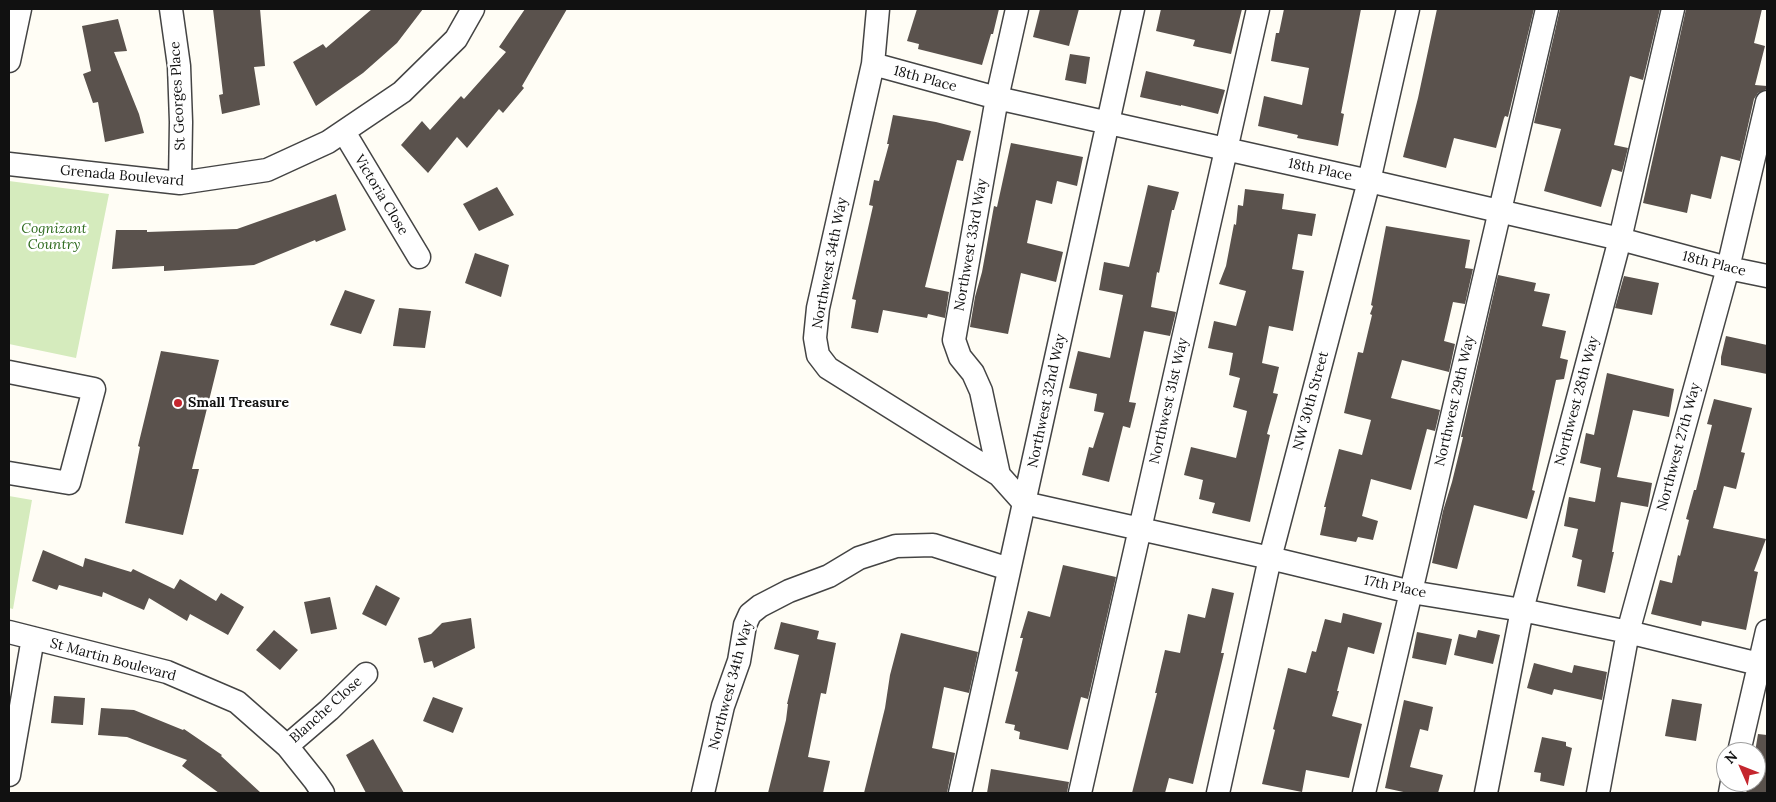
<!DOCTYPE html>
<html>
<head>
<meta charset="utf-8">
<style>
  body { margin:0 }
  #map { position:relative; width:1776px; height:802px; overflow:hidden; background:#fffdf5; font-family:Lora,serif }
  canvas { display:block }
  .frame { position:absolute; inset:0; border:10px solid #111; pointer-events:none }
  .north { position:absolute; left:1716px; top:742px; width:50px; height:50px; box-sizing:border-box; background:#fff; border:1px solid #a0a0a0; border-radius:50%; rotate:314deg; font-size:14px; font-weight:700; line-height:20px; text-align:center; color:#111 }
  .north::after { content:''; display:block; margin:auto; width:18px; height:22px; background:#c4262e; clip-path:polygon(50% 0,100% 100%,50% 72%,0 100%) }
</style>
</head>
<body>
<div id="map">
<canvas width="1776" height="802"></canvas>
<div class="frame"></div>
<div class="north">N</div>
</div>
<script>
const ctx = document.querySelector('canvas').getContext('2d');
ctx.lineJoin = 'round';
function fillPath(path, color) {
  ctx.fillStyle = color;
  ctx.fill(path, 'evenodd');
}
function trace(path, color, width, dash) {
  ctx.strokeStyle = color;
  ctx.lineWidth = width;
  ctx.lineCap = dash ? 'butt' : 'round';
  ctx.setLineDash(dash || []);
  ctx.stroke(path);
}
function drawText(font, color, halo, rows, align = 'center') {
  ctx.font = font + ' Lora,serif';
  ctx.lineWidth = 5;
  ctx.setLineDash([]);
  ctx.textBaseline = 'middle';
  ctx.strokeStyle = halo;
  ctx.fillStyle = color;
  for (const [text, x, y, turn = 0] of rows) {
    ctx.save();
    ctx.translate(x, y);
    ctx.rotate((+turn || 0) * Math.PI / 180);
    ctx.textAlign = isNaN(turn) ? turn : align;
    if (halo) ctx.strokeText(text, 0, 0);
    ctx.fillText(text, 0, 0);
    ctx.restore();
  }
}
const green = new Path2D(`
  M 9,181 L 109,194 L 76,358 L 9,344 Z
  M 9,496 L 32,500 L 13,609 L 9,608 Z`);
const building = new Path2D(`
  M 213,9 L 260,9 L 265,66 L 254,67 L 260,105 L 222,114 L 219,95 L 223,94 Z
  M 372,9 L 423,9 L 397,43 L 363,73 L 316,106 L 293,62 L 323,44 L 326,48 Z
  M 525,9 L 567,9 L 522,86 L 524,88 L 503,113 L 499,109 L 467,148 L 457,137 L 428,173 L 401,145 L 422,121 L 430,130 L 461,96 L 464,99 L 506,52 L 499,47 Z
  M 917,9 L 999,9 L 993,34 L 991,34 L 982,65 L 918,49 L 919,44 L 907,41 Z
  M 1040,9 L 1079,9 L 1069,46 L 1033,37 Z
  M 1161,9 L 1242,9 L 1231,54 L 1193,46 L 1195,40 L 1156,31 Z
  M 1284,9 L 1361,9 L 1341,113 L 1344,114 L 1338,146 L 1297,138 L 1298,135 L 1258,126 L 1264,96 L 1302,105 L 1309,68 L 1271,61 L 1276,33 L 1279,33 Z
  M 1437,9 L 1534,9 L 1508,117 L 1505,116 L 1504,118 L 1496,148 L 1454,138 L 1446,168 L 1403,157 L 1418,98 Z
  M 1560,9 L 1660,9 L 1643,80 L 1630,76 L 1614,145 L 1628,148 L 1622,172 L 1612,169 L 1601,207 L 1544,191 L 1561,129 L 1534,123 Z
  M 1686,9 L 1762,9 L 1754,43 L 1765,46 L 1755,85 L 1767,86 L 1767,89 L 1758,93 L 1754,99 L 1740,161 L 1721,156 L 1711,199 L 1691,194 L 1687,213 L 1643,203 Z
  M 118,19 L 127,51 L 114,52 L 139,114 L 144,133 L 105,142 L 98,102 L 93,103 L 83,74 L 91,71 L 82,26 Z
  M 1070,54 L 1090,57 L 1086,84 L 1065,80 Z
  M 1146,71 L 1225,90 L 1218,114 L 1181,105 L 1181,106 L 1140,97 Z
  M 893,115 L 936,122 L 971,131 L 963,161 L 957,160 L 925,287 L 949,292 L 945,318 L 928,314 L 927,318 L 883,310 L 878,333 L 851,328 L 856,300 L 852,299 L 873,206 L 869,205 L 874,180 L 879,181 L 889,144 L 887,144 Z
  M 1011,143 L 1083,157 L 1077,186 L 1057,181 L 1052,204 L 1036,200 L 1027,243 L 1063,252 L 1056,282 L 1021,273 L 1008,334 L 970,327 L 975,297 L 982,272 L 994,206 L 997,207 Z
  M 1148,185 L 1179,192 L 1174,210 L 1172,210 L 1159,273 L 1157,272 L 1151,307 L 1176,312 L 1170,336 L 1144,331 L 1129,402 L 1136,403 L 1130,428 L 1123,426 L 1109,482 L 1082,475 L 1089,447 L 1093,448 L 1104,413 L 1094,411 L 1097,394 L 1069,388 L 1078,351 L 1110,358 L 1123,295 L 1099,290 L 1104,262 L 1129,267 Z
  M 497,187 L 514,215 L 479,231 L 463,204 Z
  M 1245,189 L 1284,194 L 1282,209 L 1316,214 L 1312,236 L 1298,234 L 1292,269 L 1304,271 L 1293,331 L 1269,326 L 1262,363 L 1279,367 L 1273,393 L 1278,394 L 1267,434 L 1270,435 L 1250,522 L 1212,513 L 1215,503 L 1199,499 L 1203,480 L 1184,475 L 1191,447 L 1236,458 L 1245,420 L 1247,411 L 1233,407 L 1240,378 L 1229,375 L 1233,353 L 1208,348 L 1214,321 L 1236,326 L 1246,291 L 1219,284 L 1226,266 L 1234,224 L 1236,225 L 1238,205 L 1243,206 Z
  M 336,194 L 346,230 L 316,242 L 315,240 L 254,265 L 164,271 L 164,266 L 112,269 L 116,230 L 147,230 L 147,232 L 237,229 Z
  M 1386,226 L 1470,240 L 1465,268 L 1473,269 L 1465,304 L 1453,302 L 1444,341 L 1455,344 L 1449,372 L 1402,360 L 1391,398 L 1440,410 L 1435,431 L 1427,429 L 1411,490 L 1371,479 L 1362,516 L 1378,521 L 1373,540 L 1358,537 L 1356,542 L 1320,535 L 1326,507 L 1324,507 L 1339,449 L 1362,455 L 1371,420 L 1344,413 L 1358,352 L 1363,353 L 1372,315 L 1370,314 L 1373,306 L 1371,305 Z
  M 475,253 L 509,265 L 501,297 L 465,283 Z
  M 1498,275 L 1536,283 L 1534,291 L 1550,294 L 1542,326 L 1566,331 L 1560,358 L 1568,360 L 1564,379 L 1556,380 L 1532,490 L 1535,491 L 1527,519 L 1474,505 L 1457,569 L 1432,563 L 1443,511 L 1452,482 L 1463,437 L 1461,437 Z
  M 1624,276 L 1659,283 L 1652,315 L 1615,308 Z
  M 345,290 L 375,300 L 361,334 L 330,325 Z
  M 399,308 L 431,311 L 425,348 L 393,346 Z
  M 1726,336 L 1767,345 L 1767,374 L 1721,365 L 1721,357 Z
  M 161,351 L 219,360 L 192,469 L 199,469 L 183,535 L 125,523 L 140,447 L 138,446 Z
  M 1607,373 L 1674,389 L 1669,417 L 1633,410 L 1617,477 L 1652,483 L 1648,507 L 1621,502 L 1612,552 L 1614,552 L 1605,593 L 1577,586 L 1582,560 L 1572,557 L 1578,529 L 1564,526 L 1569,497 L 1595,502 L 1601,468 L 1580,463 L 1586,433 L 1594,435 Z
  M 1714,399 L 1752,408 L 1741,452 L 1745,453 L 1736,489 L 1724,486 L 1713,528 L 1766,539 L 1754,571 L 1758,572 L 1746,630 L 1702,621 L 1701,626 L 1651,614 L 1660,580 L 1672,583 L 1678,555 L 1680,556 L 1689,520 L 1686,519 L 1694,490 L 1696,490 L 1712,425 L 1707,424 Z
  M 43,550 L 83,567 L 85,558 L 131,572 L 133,569 L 174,589 L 180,579 L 216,601 L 221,593 L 244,607 L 228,635 L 190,614 L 187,621 L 149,598 L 144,610 L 103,592 L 102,597 L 59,585 L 57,590 L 32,581 Z
  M 1063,565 L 1116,577 L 1088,699 L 1081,697 L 1068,750 L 1019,739 L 1020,732 L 1014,730 L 1015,725 L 1005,723 L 1018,672 L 1015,671 L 1023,638 L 1020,638 L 1028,611 L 1050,617 Z
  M 376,585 L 400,598 L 386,626 L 362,614 Z
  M 1212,588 L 1234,593 L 1221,653 L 1224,653 L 1193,784 L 1169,778 L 1165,793 L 1132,793 L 1157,693 L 1155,693 L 1165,650 L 1180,653 L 1188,614 L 1205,618 Z
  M 330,597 L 337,629 L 311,634 L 304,602 Z
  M 1343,613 L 1382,623 L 1374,654 L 1348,647 L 1337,691 L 1339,691 L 1332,716 L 1362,724 L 1349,778 L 1306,770 L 1302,792 L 1262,784 L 1275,730 L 1273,729 L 1288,668 L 1306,673 L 1312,651 L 1316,652 L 1325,619 L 1341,623 Z
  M 471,618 L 475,648 L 434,668 L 432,661 L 424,663 L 418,638 L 431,634 L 442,623 Z
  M 781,622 L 819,631 L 817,639 L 836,643 L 826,694 L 821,693 L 808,757 L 830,761 L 823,793 L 768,793 L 786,720 L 788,704 L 787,704 L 799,655 L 774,649 Z
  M 274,630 L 298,650 L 280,670 L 256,650 Z
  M 1478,630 L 1500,635 L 1493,664 L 1454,655 L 1459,634 L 1476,638 Z
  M 1417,632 L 1452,639 L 1446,665 L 1412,658 Z
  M 901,633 L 978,652 L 969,693 L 944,687 L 932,748 L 955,753 L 947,793 L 864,793 L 885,708 L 890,675 Z
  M 1534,663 L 1572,673 L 1574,665 L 1607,672 L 1602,700 L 1554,689 L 1552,695 L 1527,688 Z
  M 54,696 L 85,698 L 83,725 L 51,723 Z
  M 433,697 L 463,708 L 453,733 L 423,721 Z
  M 1672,699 L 1702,704 L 1696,741 L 1665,736 Z
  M 1404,700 L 1433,707 L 1428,731 L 1420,729 L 1410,767 L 1443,775 L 1438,793 L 1408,793 L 1385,788 Z
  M 101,708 L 134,710 L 183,730 L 184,729 L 222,755 L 221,756 L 261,793 L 219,793 L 182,766 L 187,760 L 127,737 L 98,735 Z
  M 1758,734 L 1767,735 L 1767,793 L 1746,793 L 1749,782 L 1756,782 L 1756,752 L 1755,752 Z
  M 1542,737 L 1566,742 L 1566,746 L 1572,748 L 1564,786 L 1540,781 L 1541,773 L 1534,772 Z
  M 373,739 L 404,793 L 366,793 L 346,755 Z
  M 991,769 L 1069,782 L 1067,793 L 987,793 Z`);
const minor = new Path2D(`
  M 171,9 L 179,66 L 181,122 L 180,183
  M 878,9 L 873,64 L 818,308 L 815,338 L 818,355 L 828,368 L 999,475 L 1024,503 L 1270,558 L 1411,592 L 1522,610 L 1628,632 L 1767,666
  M 9,61 L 20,9
  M 873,64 L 997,98 L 1369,181 L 1620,239 L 1728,268 L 1767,276
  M 344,132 L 419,257
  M 9,164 L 180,183 L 267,170 L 328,142 L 402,92 L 456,39 L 473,9
  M 9,372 L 94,389 L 69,483 L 9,473
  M 999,475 L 981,391 L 973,373 L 960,357 L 954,340 L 997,98 L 1017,9
  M 9,632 L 167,672 L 237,702 L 287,746 L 315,781 L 323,793
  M 287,746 L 329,710 L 366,674
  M 1739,752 L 1767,631
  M 9,775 L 33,638
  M 703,793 L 723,706 L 739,661 L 745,625 L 750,614 L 760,606 L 789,591 L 829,576 L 859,558 L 896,546 L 933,545 L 1009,569
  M 960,793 L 1133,9
  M 1080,793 L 1258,9
  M 1218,793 L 1270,558 L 1369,181 L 1408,9
  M 1364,793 L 1547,9
  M 1486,793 L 1522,610 L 1620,239 L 1673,9
  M 1598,793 L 1628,632 L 1728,268 L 1767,102
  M 1730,793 L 1732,782`);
const markers = [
  [178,403,5,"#c4262e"]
];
const streetNames = [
  ["18th Place",925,79,15],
  ["St Georges Place",178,96,-93],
  ["18th Place",1320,170,12],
  ["Grenada Boulevard",122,176,5],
  ["Victoria Close",381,195,59],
  ["Northwest 33rd Way",971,245,-80],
  ["Northwest 34th Way",830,263,-79],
  ["18th Place",1714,264,14],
  ["Northwest 32nd Way",1047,401,-78],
  ["Northwest 31st Way",1169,401,-77],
  ["NW 30th Street",1311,401,-75],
  ["Northwest 29th Way",1455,401,-77],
  ["Northwest 28th Way",1577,401,-75],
  ["Northwest 27th Way",1679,447,-75],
  ["17th Place",1395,587,12],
  ["St Martin Boulevard",113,660,15],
  ["Northwest 34th Way",731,685,-75],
  ["Blanche Close",326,710,-42]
];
const parkNames = [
  ["Cognizant",54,229],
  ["Country",54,245]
];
const poiNames = [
  ["Small Treasure",188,403]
];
fillPath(green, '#d5ebbd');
fillPath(building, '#5a524d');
trace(minor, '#444', 25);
trace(minor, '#fff', 22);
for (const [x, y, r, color] of markers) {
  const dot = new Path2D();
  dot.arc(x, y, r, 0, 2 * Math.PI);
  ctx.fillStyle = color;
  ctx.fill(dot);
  trace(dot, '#fff', 2);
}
drawText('14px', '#111', '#fff', streetNames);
drawText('italic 14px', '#2f6b1f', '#fff', parkNames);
drawText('bold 14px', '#111', '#fff', poiNames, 'left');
</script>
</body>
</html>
